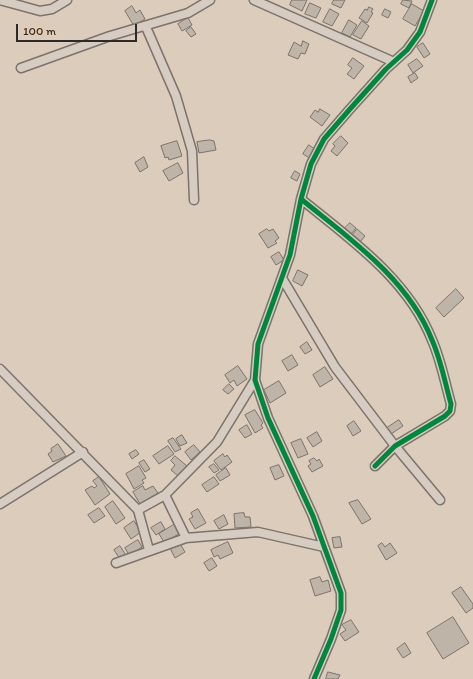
<!DOCTYPE html>
<html>
<head>
<meta charset="utf-8">
<style>
  body { margin:0 }
  #map { position:relative; width:473px; height:679px; overflow:hidden; background:#dcccbc; font-family:Itim,sans-serif }
  canvas { display:block }
  .scale { position:absolute; left:16px; top:24px; width:121px; height:18px; box-sizing:border-box; border:2px solid #2b2b2b; border-top:0; padding-left:5px; font-size:12px; line-height:14px; white-space:nowrap; color:#2b2b2b; -webkit-text-stroke:3px #e9ccaf; paint-order:stroke }
</style>
</head>
<body>
<div id="map">
<canvas width="473" height="679"></canvas>
<div class="scale">100 m</div>
</div>
<script>
const ctx = document.querySelector('canvas').getContext('2d');
ctx.lineJoin = 'round';
function fillPath(path, color) {
  ctx.fillStyle = color;
  ctx.fill(path, 'evenodd');
}
function trace(path, color, width, dash) {
  ctx.strokeStyle = color;
  ctx.lineWidth = width;
  ctx.lineCap = dash ? 'butt' : 'round';
  ctx.setLineDash(dash || []);
  ctx.stroke(path);
}
const building = new Path2D(`
  M 292,0 L 307,0 L 302,11 L 290,5 Z
  M 334,0 L 345,0 L 341,8 L 332,4 Z
  M 403,0 L 412,1 L 409,8 L 401,4 Z
  M 310,3 L 321,8 L 316,18 L 305,14 Z
  M 412,4 L 424,11 L 415,26 L 403,19 Z
  M 132,6 L 136,13 L 140,10 L 145,19 L 134,26 L 125,11 Z
  M 369,7 L 373,9 L 371,12 L 373,13 L 367,23 L 359,18 L 365,9 L 367,10 Z
  M 330,9 L 339,14 L 332,26 L 323,22 Z
  M 385,9 L 391,12 L 388,18 L 382,15 Z
  M 188,18 L 192,25 L 182,31 L 178,24 Z
  M 349,20 L 357,25 L 350,37 L 342,33 Z
  M 362,21 L 369,26 L 361,39 L 353,35 Z
  M 191,27 L 196,34 L 191,37 L 186,31 Z
  M 303,41 L 309,44 L 305,54 L 301,53 L 298,59 L 288,55 L 294,42 L 301,46 Z
  M 423,43 L 430,54 L 424,58 L 417,47 Z
  M 353,58 L 364,66 L 354,79 L 347,74 L 352,68 L 348,65 Z
  M 417,59 L 423,66 L 413,73 L 408,65 Z
  M 415,73 L 418,78 L 411,83 L 408,77 Z
  M 320,109 L 330,115 L 322,126 L 310,117 L 315,110 L 318,112 Z
  M 341,136 L 348,143 L 337,156 L 331,151 L 335,146 L 333,144 Z
  M 210,140 L 214,141 L 216,150 L 199,153 L 197,142 Z
  M 177,141 L 182,156 L 169,160 L 168,157 L 165,158 L 161,146 Z
  M 309,145 L 316,150 L 311,159 L 303,154 Z
  M 144,157 L 148,167 L 140,172 L 135,163 Z
  M 178,163 L 183,173 L 169,181 L 163,171 Z
  M 295,171 L 300,174 L 297,181 L 291,178 Z
  M 350,223 L 356,228 L 351,234 L 344,229 Z
  M 267,229 L 269,231 L 273,229 L 279,238 L 275,241 L 277,243 L 268,248 L 259,234 Z
  M 357,229 L 365,236 L 360,242 L 352,236 Z
  M 279,252 L 284,260 L 276,265 L 271,257 Z
  M 298,270 L 308,275 L 302,286 L 293,281 Z
  M 456,289 L 464,298 L 444,317 L 436,308 Z
  M 307,342 L 312,350 L 305,354 L 300,347 Z
  M 292,355 L 298,365 L 288,371 L 282,361 Z
  M 238,366 L 247,379 L 237,386 L 234,380 L 230,383 L 225,375 Z
  M 325,367 L 333,379 L 320,387 L 313,375 Z
  M 279,381 L 286,393 L 270,403 L 264,390 Z
  M 229,384 L 234,389 L 228,394 L 223,390 Z
  M 255,410 L 263,423 L 261,425 L 263,428 L 255,433 L 245,415 Z
  M 399,420 L 403,426 L 391,434 L 387,428 Z
  M 354,421 L 361,431 L 353,436 L 347,426 Z
  M 247,425 L 252,434 L 245,438 L 239,430 Z
  M 317,432 L 322,441 L 313,447 L 307,438 Z
  M 182,435 L 187,443 L 180,446 L 176,439 Z
  M 173,438 L 181,449 L 175,452 L 168,441 Z
  M 301,439 L 308,454 L 298,458 L 291,443 Z
  M 58,444 L 66,456 L 53,462 L 48,454 L 52,451 L 51,449 Z
  M 194,445 L 200,452 L 191,460 L 185,452 Z
  M 168,446 L 174,454 L 159,464 L 153,456 Z
  M 136,450 L 139,454 L 132,459 L 129,454 Z
  M 223,454 L 225,457 L 227,455 L 232,462 L 221,470 L 214,461 Z
  M 175,456 L 187,466 L 178,476 L 171,470 L 175,465 L 171,461 Z
  M 314,458 L 317,461 L 319,459 L 323,466 L 312,472 L 308,466 L 311,464 L 309,461 Z
  M 144,460 L 150,469 L 145,472 L 139,463 Z
  M 214,464 L 219,470 L 214,473 L 209,467 Z
  M 279,465 L 284,476 L 275,480 L 270,468 Z
  M 139,466 L 146,478 L 142,480 L 144,483 L 134,489 L 126,474 Z
  M 226,468 L 230,475 L 220,481 L 216,475 Z
  M 99,477 L 110,494 L 95,505 L 85,490 L 92,486 L 94,488 L 97,486 L 93,481 Z
  M 214,477 L 219,484 L 207,492 L 202,485 Z
  M 143,486 L 145,490 L 153,486 L 158,493 L 140,504 L 133,492 Z
  M 358,500 L 371,519 L 362,524 L 349,503 Z
  M 113,501 L 125,518 L 116,524 L 105,507 Z
  M 99,508 L 105,516 L 94,523 L 88,515 Z
  M 198,509 L 206,523 L 195,529 L 189,519 L 193,517 L 191,513 Z
  M 244,513 L 245,517 L 250,517 L 251,527 L 235,528 L 234,514 Z
  M 224,515 L 228,524 L 219,529 L 214,521 Z
  M 134,521 L 141,532 L 131,539 L 124,528 Z
  M 161,522 L 165,529 L 156,535 L 151,528 Z
  M 175,524 L 181,533 L 164,542 L 159,534 Z
  M 340,537 L 342,547 L 334,548 L 332,538 Z
  M 138,540 L 142,547 L 129,555 L 125,548 Z
  M 179,542 L 185,552 L 175,558 L 170,548 Z
  M 228,542 L 233,553 L 220,559 L 218,555 L 214,557 L 211,550 Z
  M 382,543 L 385,547 L 390,543 L 397,553 L 386,560 L 378,546 Z
  M 120,546 L 126,555 L 120,559 L 114,550 Z
  M 212,558 L 217,566 L 209,571 L 204,563 Z
  M 320,577 L 322,582 L 328,580 L 331,591 L 315,596 L 310,580 Z
  M 461,587 L 473,604 L 473,608 L 466,613 L 452,593 Z
  M 453,617 L 469,643 L 443,659 L 427,633 Z
  M 351,620 L 359,632 L 345,641 L 340,634 L 346,630 L 342,625 Z
  M 405,643 L 411,653 L 403,658 L 397,649 Z
  M 328,672 L 340,675 L 338,679 L 326,679 Z`);
const street = new Path2D(`
  M 0,0 L 40,11 L 52,9 L 67,0
  M 254,0 L 394,62
  M 146,27 L 176,96 L 192,151 L 194,200
  M 21,68 L 110,36 L 188,13 L 210,0
  M 301,199 C 350,239 408,279 432,340 C 441,360 445,383 451,404 L 450,411 L 445,416 L 395,446 L 375,466
  M 282,278 L 335,367 L 395,446 L 440,500
  M 0,369 L 138,510 L 149,550
  M 165,495 L 186,538
  M 0,504 L 83,452
  M 138,510 L 165,495 L 217,442 L 255,380
  M 116,563 L 186,538 L 258,532 L 324,547
  M 314,679 L 331,639 L 341,610 L 341,593 L 313,516 L 268,418 L 255,380 L 258,344 L 290,255 L 301,199 L 311,164 L 324,139 L 350,109 L 386,69 L 407,50 L 420,32 L 432,0`);
const cycleway = new Path2D(`
  M 301,199 C 350,239 408,279 432,340 C 441,360 445,383 451,404 L 450,411 L 445,416 L 395,446 L 375,466
  M 314,679 L 331,639 L 341,610 L 341,593 L 313,516 L 268,418 L 255,380 L 258,344 L 290,255 L 301,199 L 311,164 L 324,139 L 350,109 L 386,69 L 407,50 L 420,32 L 432,0`);
fillPath(building, '#bfb4a8');
trace(building, '#7b736c', 1);
trace(street, '#7b736c', 11);
trace(street, '#d7ccc1', 8);
trace(cycleway, '#00873e', 5);
</script>
</body>
</html>
